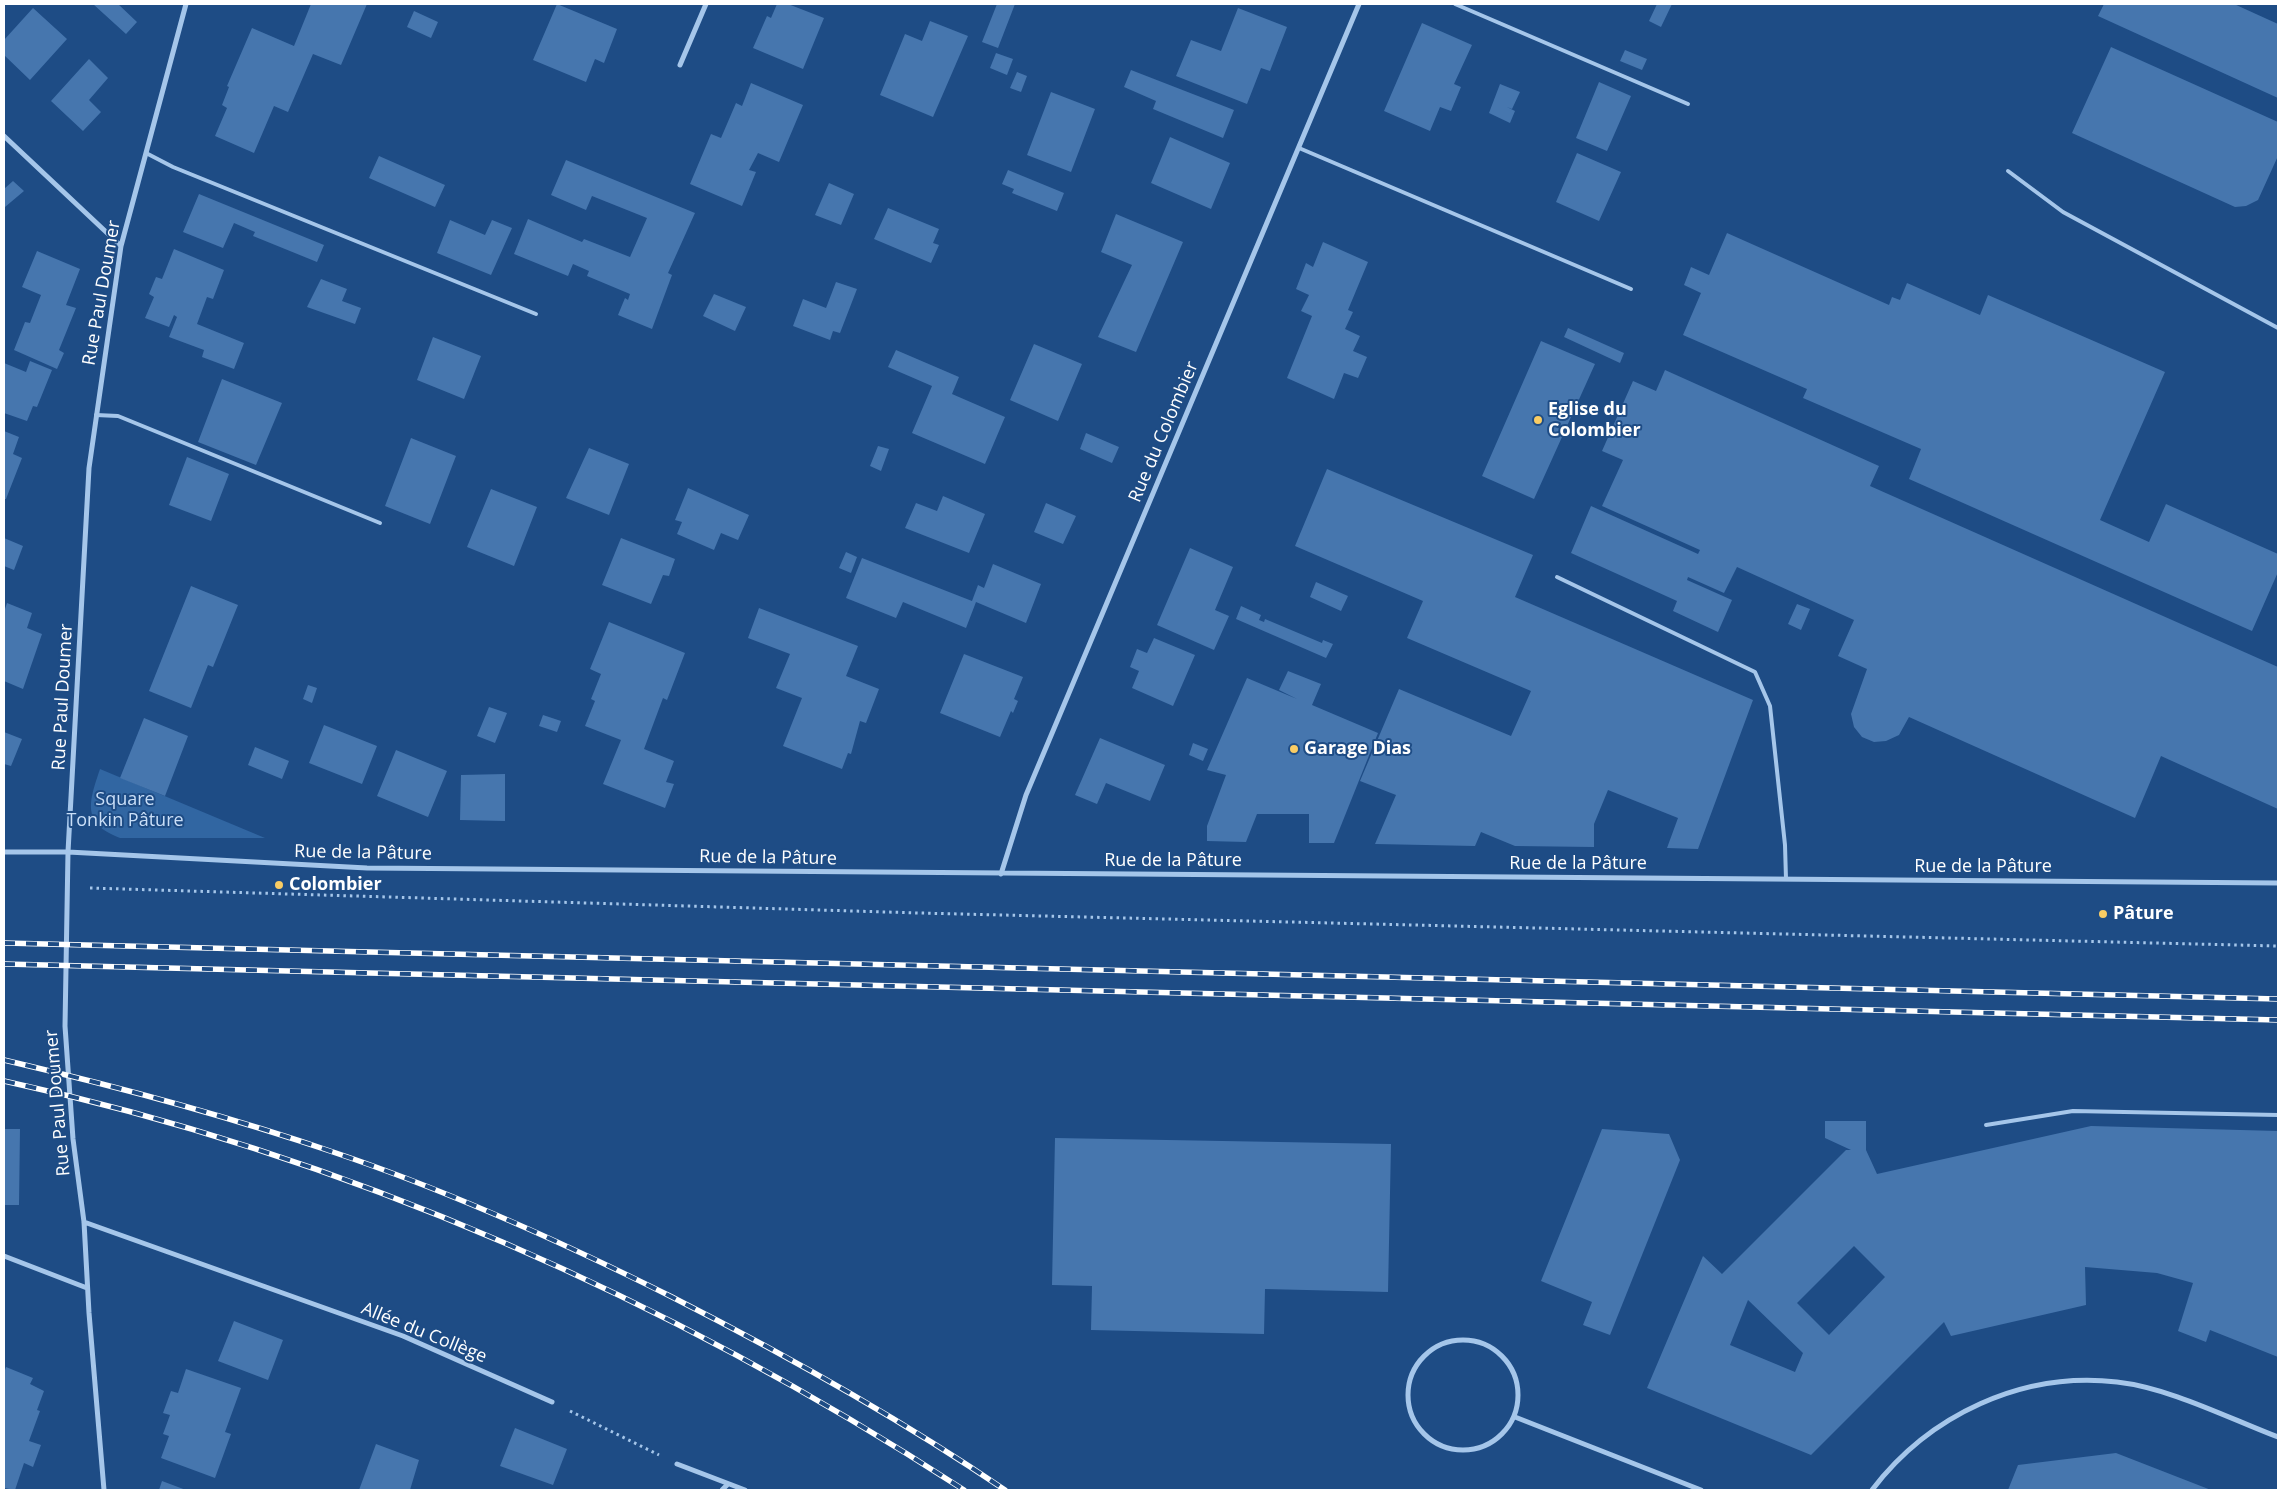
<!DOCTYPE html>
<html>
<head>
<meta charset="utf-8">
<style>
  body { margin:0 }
  #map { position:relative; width:2282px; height:1494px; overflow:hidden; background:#1e4c85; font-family:"Open Sans",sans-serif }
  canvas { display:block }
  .frame { position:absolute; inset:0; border:5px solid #fff; pointer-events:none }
</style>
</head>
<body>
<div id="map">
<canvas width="2282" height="1494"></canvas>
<div class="frame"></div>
</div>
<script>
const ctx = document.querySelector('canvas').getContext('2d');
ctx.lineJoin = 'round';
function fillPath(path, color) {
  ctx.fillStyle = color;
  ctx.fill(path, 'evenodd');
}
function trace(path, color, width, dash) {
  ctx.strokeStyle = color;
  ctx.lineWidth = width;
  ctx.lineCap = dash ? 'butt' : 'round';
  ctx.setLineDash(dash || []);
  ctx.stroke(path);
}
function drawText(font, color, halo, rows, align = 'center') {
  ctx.font = font + ' "Open Sans",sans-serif';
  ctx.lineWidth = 4;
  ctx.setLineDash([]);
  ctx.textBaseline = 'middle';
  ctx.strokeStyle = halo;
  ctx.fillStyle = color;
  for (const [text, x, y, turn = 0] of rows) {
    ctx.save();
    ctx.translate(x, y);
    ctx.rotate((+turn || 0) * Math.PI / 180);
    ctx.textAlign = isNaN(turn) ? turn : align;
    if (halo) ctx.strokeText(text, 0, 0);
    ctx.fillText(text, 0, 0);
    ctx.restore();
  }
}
const green = new Path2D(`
  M 100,769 L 265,838 L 120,838 C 81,823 89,802 100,769 Z`);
const building = new Path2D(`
  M 93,4 L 118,4 L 137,22 L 126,34 Z
  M 311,4 L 367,4 L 341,65 L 313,54 L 288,112 L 274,106 L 254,153 L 215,136 L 227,108 L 222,105 L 229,87 L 227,86 L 252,28 L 294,46 Z
  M 557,4 L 617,29 L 604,63 L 595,59 L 586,82 L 533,60 Z
  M 777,4 L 788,4 L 824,18 L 803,69 L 753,48 L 767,16 L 771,18 Z
  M 997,4 L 1015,4 L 998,48 L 982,42 Z
  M 1657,4 L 1672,4 L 1661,27 L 1649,21 Z
  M 2104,4 L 2234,4 L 2278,24 L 2278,98 L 2098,16 Z
  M 33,8 L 67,39 L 30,80 L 4,55 L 4,40 Z
  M 1238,8 L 1287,27 L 1270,71 L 1261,68 L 1247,104 L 1176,76 L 1191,40 L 1221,51 Z
  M 414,11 L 438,22 L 431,38 L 407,27 Z
  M 930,21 L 968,36 L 933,117 L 880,95 L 905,34 L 922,41 Z
  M 1422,23 L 1472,45 L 1454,84 L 1461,87 L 1451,111 L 1440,107 L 1430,131 L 1384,111 Z
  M 2111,47 L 2278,122 L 2278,156 L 2258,200 L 2246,206 L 2235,207 L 2072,133 Z
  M 1625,50 L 1647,59 L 1642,70 L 1620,61 Z
  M 996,53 L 1013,59 L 1007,75 L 990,68 Z
  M 89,59 L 108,78 L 89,100 L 101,112 L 83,131 L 51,101 Z
  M 1131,70 L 1234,110 L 1223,138 L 1153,109 L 1156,101 L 1124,87 Z
  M 1017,72 L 1027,76 L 1021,92 L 1010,88 Z
  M 1599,82 L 1631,96 L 1607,151 L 1576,138 Z
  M 751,83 L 803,105 L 779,162 L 758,153 L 749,170 L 756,172 L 742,206 L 690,184 L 711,134 L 721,138 L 736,103 L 742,106 Z
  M 1500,84 L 1520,92 L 1512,109 L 1507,107 L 1515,111 L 1510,123 L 1489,113 Z
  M 1051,92 L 1095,109 L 1071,172 L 1027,155 Z
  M 1170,137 L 1230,163 L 1211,209 L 1151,183 Z
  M 1577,153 L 1621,172 L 1599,221 L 1556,202 Z
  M 379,156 L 445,185 L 435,207 L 369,178 Z
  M 566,160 L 695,213 L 668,273 L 672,275 L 652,329 L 618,315 L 625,298 L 628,300 L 630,294 L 587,276 L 589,271 L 573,264 L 568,276 L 514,254 L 528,219 L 582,242 L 584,239 L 630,257 L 647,218 L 592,196 L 586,210 L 551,195 Z
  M 1008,170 L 1064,193 L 1057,211 L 1012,193 L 1014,189 L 1002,184 Z
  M 13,181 L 24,191 L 5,207 L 4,189 Z
  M 829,183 L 854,194 L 841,225 L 815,215 Z
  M 199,194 L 324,245 L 317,262 L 253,236 L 255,232 L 234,223 L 223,248 L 183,232 Z
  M 888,208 L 939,229 L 933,243 L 939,245 L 931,263 L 874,239 Z
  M 1116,214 L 1183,242 L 1136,352 L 1098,337 L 1132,265 L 1101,252 Z
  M 450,220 L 485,235 L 492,220 L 512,228 L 491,275 L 437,253 Z
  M 1727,233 L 1889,305 L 1892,297 L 1900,300 L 1907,283 L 1980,315 L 1988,295 L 2165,372 L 2100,520 L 2149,542 L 2166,504 L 2278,554 L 2278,572 L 2252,631 L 1909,479 L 1921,449 L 1803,398 L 1807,389 L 1683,335 L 1701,293 L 1684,285 L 1691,267 L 1709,275 Z
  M 1323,242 L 1368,262 L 1348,310 L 1353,312 L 1345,329 L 1360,336 L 1353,351 L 1367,357 L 1358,378 L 1344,373 L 1334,399 L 1287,378 L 1312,316 L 1301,311 L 1309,295 L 1296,289 L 1306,263 L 1313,267 Z
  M 174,249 L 224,270 L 213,299 L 207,297 L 197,324 L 244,343 L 234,369 L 202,357 L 204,350 L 169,337 L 177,317 L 174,315 L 169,327 L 145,318 L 154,297 L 149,294 L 156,277 L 162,279 Z
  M 37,251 L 80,269 L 66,305 L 76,308 L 59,350 L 64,353 L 57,369 L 14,350 L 25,322 L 30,323 L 41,295 L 22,287 Z
  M 321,279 L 347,289 L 342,301 L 361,308 L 355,324 L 307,307 Z
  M 836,282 L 857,289 L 840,333 L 833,331 L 830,340 L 793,326 L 803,299 L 826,308 Z
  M 714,294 L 746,307 L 735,331 L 703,316 Z
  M 1568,328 L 1624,353 L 1620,363 L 1564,337 Z
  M 433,337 L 481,356 L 464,399 L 417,380 Z
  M 1541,341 L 1595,364 L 1534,499 L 1482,476 Z
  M 1034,344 L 1082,364 L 1058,421 L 1010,400 Z
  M 896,350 L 959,377 L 952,394 L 1005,417 L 985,464 L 912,433 L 932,386 L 888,367 Z
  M 30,361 L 52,370 L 37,407 L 33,406 L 27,421 L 4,413 L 4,363 L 26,372 Z
  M 1665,370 L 1879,466 L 1870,486 L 2278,667 L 2278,809 L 2161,756 L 2135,818 L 1909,717 L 1899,735 L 1886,741 L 1874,742 L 1862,737 L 1854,727 L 1851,714 L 1867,669 L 1838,656 L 1854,620 L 1737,567 L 1724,593 L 1688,577 L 1687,580 L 1732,600 L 1718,632 L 1673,611 L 1677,601 L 1571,553 L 1591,506 L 1698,554 L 1700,550 L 1602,506 L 1623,460 L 1602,451 L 1633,381 L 1656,391 Z
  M 222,379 L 282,403 L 256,465 L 198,442 Z
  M 4,431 L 19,437 L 13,454 L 22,458 L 6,499 L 4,499 Z
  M 1086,433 L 1119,447 L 1112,463 L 1080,449 Z
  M 411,438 L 456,456 L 430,524 L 385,506 Z
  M 878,446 L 889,449 L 881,471 L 870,466 Z
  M 589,448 L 629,464 L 609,515 L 566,498 Z
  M 187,457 L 229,474 L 211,521 L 169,505 Z
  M 1327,469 L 1533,555 L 1515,597 L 1753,700 L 1698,849 L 1667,848 L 1678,818 L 1608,790 L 1594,824 L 1594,847 L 1515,846 L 1481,832 L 1475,846 L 1375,844 L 1396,795 L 1360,781 L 1399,689 L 1511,736 L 1531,691 L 1407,638 L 1423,601 L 1295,546 Z
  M 688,488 L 749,515 L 738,540 L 721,533 L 714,550 L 677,534 L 682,522 L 675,520 Z
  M 491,489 L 537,507 L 514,566 L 467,547 Z
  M 943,496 L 985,514 L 969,553 L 905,528 L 916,503 L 937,511 Z
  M 1046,503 L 1076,516 L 1063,544 L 1034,532 Z
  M 4,538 L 23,546 L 14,570 L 4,566 Z
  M 621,538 L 675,559 L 669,576 L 663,575 L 651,604 L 602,585 Z
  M 1190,548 L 1233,567 L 1215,610 L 1229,616 L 1214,650 L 1157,625 Z
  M 846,552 L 857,557 L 851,573 L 839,568 Z
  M 862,558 L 972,601 L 978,585 L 984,588 L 993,564 L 1041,584 L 1026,623 L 976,602 L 966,628 L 903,602 L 896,618 L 846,598 Z
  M 1316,582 L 1348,596 L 1341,611 L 1310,597 Z
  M 191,586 L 238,605 L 213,667 L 208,665 L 191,708 L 149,691 Z
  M 7,603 L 32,613 L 27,628 L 42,634 L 23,689 L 4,681 L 4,612 Z
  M 1797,604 L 1810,609 L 1801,630 L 1788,624 Z
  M 1241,606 L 1261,615 L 1259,620 L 1264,622 L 1265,619 L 1322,643 L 1323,640 L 1333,644 L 1326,658 L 1236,619 Z
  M 759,608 L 858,646 L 846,676 L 879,689 L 866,723 L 860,721 L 851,754 L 848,753 L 842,769 L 783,746 L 802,698 L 776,688 L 790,654 L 748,638 Z
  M 609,622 L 685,653 L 667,700 L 663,698 L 644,749 L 674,761 L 666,782 L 674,784 L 665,808 L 603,784 L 621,740 L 585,726 L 595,701 L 591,699 L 601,674 L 590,669 Z
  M 1154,638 L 1195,655 L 1173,706 L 1132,688 L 1139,671 L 1130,667 L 1137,649 L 1147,653 Z
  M 964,654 L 1023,677 L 1014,699 L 1018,701 L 1013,713 L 1011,711 L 1000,737 L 940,713 Z
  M 1288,671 L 1321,684 L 1312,705 L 1378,733 L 1334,843 L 1309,843 L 1309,814 L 1257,814 L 1246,842 L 1207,841 L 1207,826 L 1226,775 L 1207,770 L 1247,678 L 1297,699 L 1279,690 Z
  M 308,685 L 317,688 L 312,703 L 303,699 Z
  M 489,707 L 507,713 L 495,743 L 477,736 Z
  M 543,715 L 561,721 L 557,732 L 539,726 Z
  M 144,718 L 188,736 L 165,796 L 120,778 Z
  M 324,725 L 377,746 L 362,784 L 309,763 Z
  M 4,732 L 22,739 L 11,766 L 4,764 Z
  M 1100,738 L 1165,765 L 1150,801 L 1106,783 L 1097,804 L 1075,795 Z
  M 1193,743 L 1208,749 L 1203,761 L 1189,755 Z
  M 255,747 L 289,761 L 282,779 L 248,765 Z
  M 396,750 L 447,771 L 428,817 L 377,796 Z
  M 505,774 L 505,821 L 460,820 L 461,775 Z
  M 1825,1121 L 1866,1121 L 1866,1150 L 1877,1174 L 2091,1126 L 2278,1131 L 2278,1357 L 2210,1330 L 2206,1342 L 2178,1331 L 2193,1283 L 2157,1273 L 2085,1267 L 2086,1305 L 1951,1336 L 1944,1322 L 1811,1455 L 1647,1388 L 1703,1256 L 1722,1274 L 1846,1150 L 1851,1150 L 1825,1138 ZM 1854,1246 L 1885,1277 L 1829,1335 L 1797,1303 ZM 1748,1300 L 1803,1353 L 1795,1372 L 1730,1345 Z
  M 4,1129 L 20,1129 L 19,1205 L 4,1205 Z
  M 1602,1129 L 1669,1134 L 1680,1160 L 1610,1335 L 1583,1325 L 1592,1302 L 1541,1281 Z
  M 1055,1138 L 1391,1144 L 1388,1292 L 1265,1289 L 1264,1334 L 1091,1330 L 1092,1286 L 1052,1285 Z
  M 234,1321 L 283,1340 L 268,1380 L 218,1361 Z
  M 6,1367 L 33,1378 L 30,1384 L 44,1391 L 37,1410 L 40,1411 L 29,1441 L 41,1445 L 33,1467 L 24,1463 L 15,1490 L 4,1488 L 4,1373 Z
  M 186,1369 L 241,1388 L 225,1432 L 231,1434 L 215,1478 L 161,1458 L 169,1436 L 163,1434 L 170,1415 L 163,1413 L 171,1391 L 178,1393 Z
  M 515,1428 L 567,1449 L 553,1485 L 500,1466 Z
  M 376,1444 L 419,1460 L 410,1490 L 359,1490 Z
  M 2116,1453 L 2211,1490 L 2008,1490 L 2018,1465 Z
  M 162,1481 L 186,1490 L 159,1490 Z`);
const path = new Path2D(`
  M 90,888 L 919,913 L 2278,946
  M 570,1411 L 659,1455`);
const lane = new Path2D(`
  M 1455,4 L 1688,104
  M 1299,148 L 1631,289
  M 146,153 L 173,167 L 536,314
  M 2008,171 L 2063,212 L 2278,328
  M 96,415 L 118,416 L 380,523
  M 1557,577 L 1755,672 L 1770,706 L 1785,845 L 1786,879
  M 1986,1125 L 2073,1111 L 2278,1115`);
const street = new Path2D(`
  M 680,65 L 706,4
  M 4,136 L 121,246
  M 4,852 L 68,852 L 367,868 L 2278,883
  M 1001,874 L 1026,795 L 1359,4
  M 84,1222 L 403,1336 L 552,1402
  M 4,1256 L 87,1288
  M1408 1395a55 55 0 1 1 110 0a55 55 0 1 1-110 0Z
  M 1515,1417 L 1701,1490
  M 677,1464 L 745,1490
  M 104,1490 L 89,1313 L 84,1222 L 73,1139 L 65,1026 L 68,852 L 89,468 L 121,246 L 186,4
  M 722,1490 L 728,1484
  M 1872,1490 C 1929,1415 2022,1371 2117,1382 C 2170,1388 2228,1418 2278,1437`);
const rail = new Path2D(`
  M 4,943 L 2278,999
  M 4,964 L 2278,1020
  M 4,1060 C 115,1086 225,1115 333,1152 C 449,1191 562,1242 672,1297 C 786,1355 899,1418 1005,1490
  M 4,1081 C 346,1155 671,1300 964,1490`);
const markers = [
  [1538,420,5,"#f9cc64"],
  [1294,749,5,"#f9cc64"],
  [279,885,5,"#f9cc64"],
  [2103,914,5,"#f9cc64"]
];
const streetNames = [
  ["Rue Paul Doumer",102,293,-80],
  ["Rue du Colombier",1164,432,-67],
  ["Rue Paul Doumer",63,697,-87],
  ["Rue de la Pâture",363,853,1],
  ["Rue de la Pâture",768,858,1],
  ["Rue de la Pâture",1173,861],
  ["Rue de la Pâture",1578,864],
  ["Rue de la Pâture",1983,867],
  ["Rue Paul Doumer",58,1103,-95],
  ["Allée du Collège",424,1333,22]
];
const poiNames = [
  ["Eglise du",1548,410],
  ["Colombier",1548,431],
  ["Garage Dias",1304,749],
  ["Colombier",289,885],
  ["Pâture",2113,914]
];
const parkNames = [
  ["Square",125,800],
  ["Tonkin Pâture",125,821]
];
fillPath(green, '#3166a2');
fillPath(building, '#4676ae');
trace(path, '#a5c6ea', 3, [2.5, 4]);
trace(lane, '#a5c6ea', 4);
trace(street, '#a5c6ea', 5);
trace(rail, '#fff', 5.5);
trace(rail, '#1e4c85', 4, [11]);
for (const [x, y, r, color] of markers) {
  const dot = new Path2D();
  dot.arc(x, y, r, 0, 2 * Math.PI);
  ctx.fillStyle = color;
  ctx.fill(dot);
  trace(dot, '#1e4c85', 2);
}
drawText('18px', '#fff', '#1e4c85', streetNames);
drawText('bold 18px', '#fff', '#1e4c85', poiNames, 'left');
drawText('18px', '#cadff8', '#1e4c85', parkNames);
</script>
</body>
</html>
